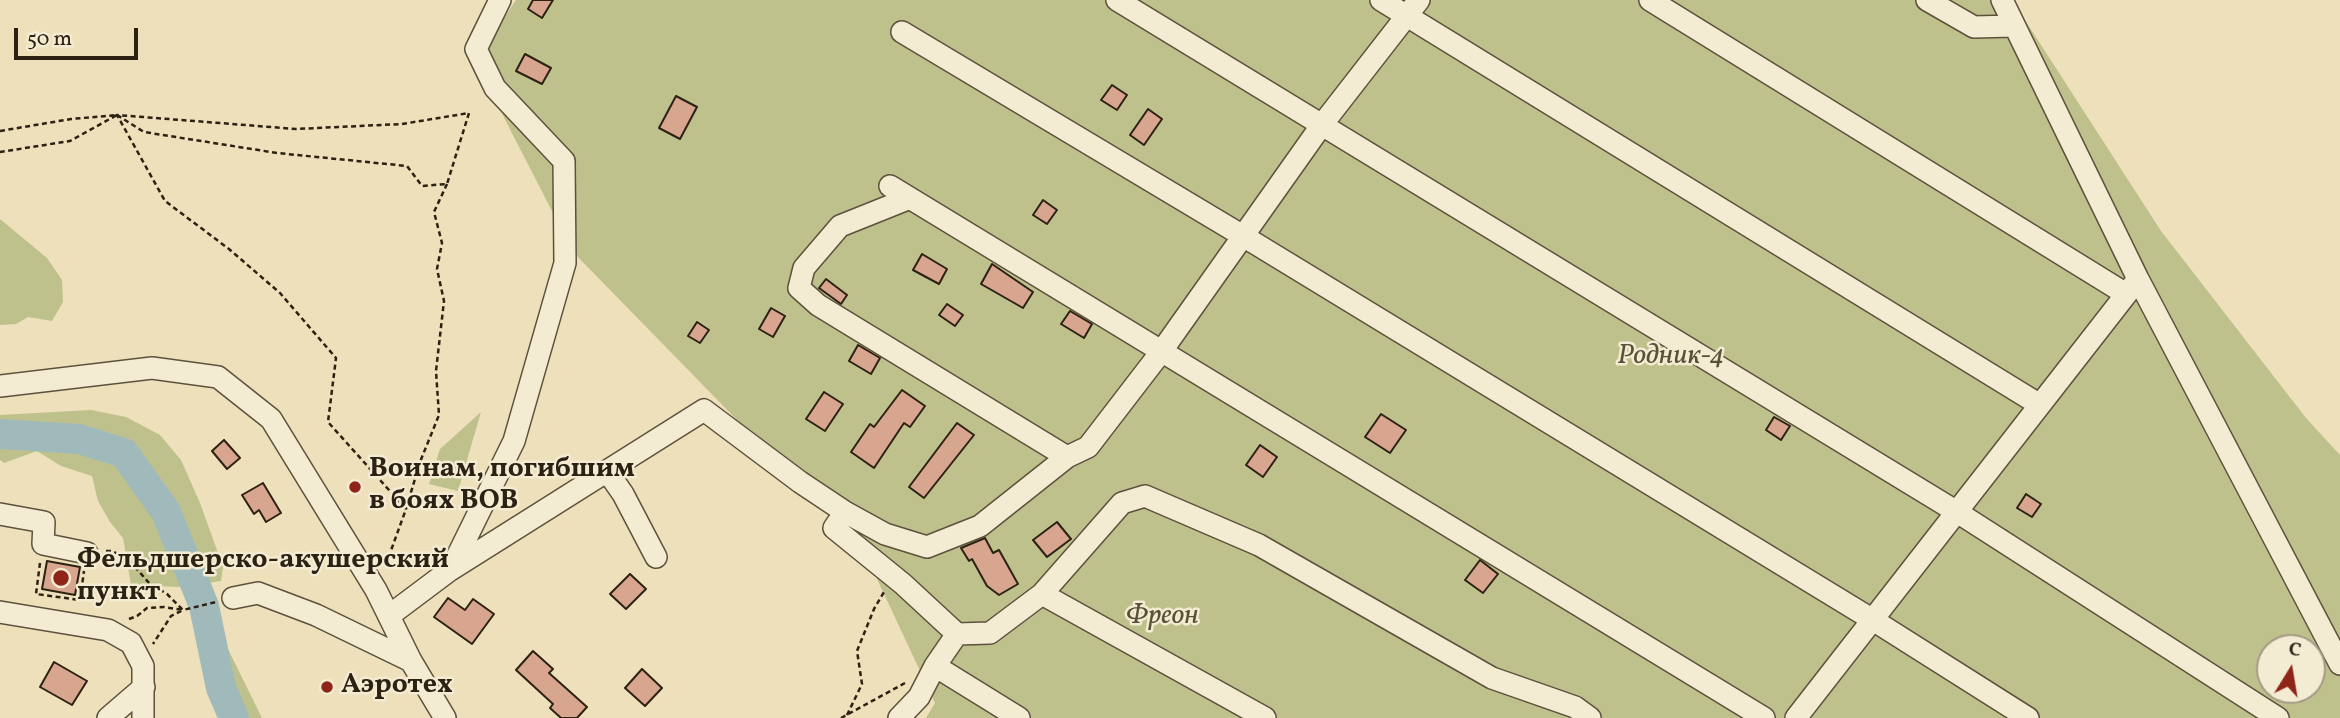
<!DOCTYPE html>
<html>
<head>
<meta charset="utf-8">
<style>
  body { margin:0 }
  #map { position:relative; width:2340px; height:718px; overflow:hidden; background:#ede0ba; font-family:Vollkorn,serif }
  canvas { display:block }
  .north { position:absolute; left:2256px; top:634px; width:70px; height:70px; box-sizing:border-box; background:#f3ebd2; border:2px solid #a49a86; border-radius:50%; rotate:11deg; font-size:19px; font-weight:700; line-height:28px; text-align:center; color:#2d2113 }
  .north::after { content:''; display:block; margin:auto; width:24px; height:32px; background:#8f2418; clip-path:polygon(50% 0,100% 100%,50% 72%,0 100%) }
  .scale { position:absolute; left:14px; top:28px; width:124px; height:32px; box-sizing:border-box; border:4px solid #2d2113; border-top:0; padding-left:9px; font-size:21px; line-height:24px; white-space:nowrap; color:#2d2113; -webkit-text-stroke:5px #f3ebd2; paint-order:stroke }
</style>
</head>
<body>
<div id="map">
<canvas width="2340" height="718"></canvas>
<div class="north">С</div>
<div class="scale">50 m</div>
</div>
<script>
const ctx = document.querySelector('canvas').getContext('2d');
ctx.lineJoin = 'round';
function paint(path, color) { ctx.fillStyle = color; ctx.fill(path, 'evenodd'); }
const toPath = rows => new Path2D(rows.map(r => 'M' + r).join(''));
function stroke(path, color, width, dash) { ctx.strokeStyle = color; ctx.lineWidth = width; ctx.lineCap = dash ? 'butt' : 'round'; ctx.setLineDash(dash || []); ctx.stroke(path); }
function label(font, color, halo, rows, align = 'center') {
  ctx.font = font + ' Vollkorn,serif'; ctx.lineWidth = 5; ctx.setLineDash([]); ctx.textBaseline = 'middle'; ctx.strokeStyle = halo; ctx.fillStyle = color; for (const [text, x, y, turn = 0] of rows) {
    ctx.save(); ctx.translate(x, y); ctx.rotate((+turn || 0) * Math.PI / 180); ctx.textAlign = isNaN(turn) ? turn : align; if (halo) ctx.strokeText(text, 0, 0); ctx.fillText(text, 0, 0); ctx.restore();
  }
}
const green = toPath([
  [516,0,2012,0,2161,231,2306,418,2340,455,2340,718,926,718,935,703,863,549,573,252,475,61],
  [2270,648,2312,648,2312,690,2270,690],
  [0,219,47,258,62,280,63,302,52,321,28,317,16,324,0,325],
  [91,410,126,417,160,435,181,460,200,503,223,567,221,581,179,587,131,585,123,538,110,522,98,501,92,476,61,466,37,451,4,463,0,460,0,415],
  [481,412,458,491,429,484,440,449],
  [211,643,227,647,262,718,221,718,203,670]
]);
const river = toPath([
  [0,434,79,439,124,453,166,512,204,606,221,688,234,718]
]);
const building = toPath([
  [533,0,553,0,542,18,528,9,533,0],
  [525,54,551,68,542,84,516,71,525,54],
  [1112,85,1127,95,1117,110,1101,100,1112,85],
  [676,96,697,107,680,139,659,128,676,96],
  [1148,109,1162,119,1144,145,1130,135,1148,109],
  [1043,200,1057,210,1047,224,1033,215,1043,200],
  [922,254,947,269,939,284,913,270,922,254],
  [992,264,1033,292,1023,308,981,284,992,264],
  [826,279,847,295,841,304,819,288,826,279],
  [947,304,963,315,955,326,939,315,947,304],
  [771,308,785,316,773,337,759,329,771,308],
  [1070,311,1092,324,1084,338,1061,324,1070,311],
  [697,322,709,330,700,343,688,336,697,322],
  [858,345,880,358,871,374,849,361,858,345],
  [902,390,925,406,910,427,904,423,874,468,851,452,870,424,874,427,902,390],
  [824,392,843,404,825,431,806,419,824,392],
  [1381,414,1406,430,1390,453,1365,437,1381,414],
  [1774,417,1790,426,1781,440,1766,430,1774,417],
  [957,423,974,435,924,498,909,487,957,423],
  [224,440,240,458,227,469,212,451,224,440],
  [1260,445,1277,457,1263,477,1246,465,1260,445],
  [263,483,281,513,266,522,259,510,254,514,242,495,263,483],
  [2026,494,2041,504,2032,517,2017,508,2026,494],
  [1057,522,1071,539,1047,557,1033,540,1057,522],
  [985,538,993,553,999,550,1018,584,999,595,987,586,972,559,969,561,961,548,985,538],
  [1480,560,1498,574,1483,593,1465,580,1480,560],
  [47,561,80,567,75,595,42,589,47,561],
  [630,574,646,589,626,609,610,594,630,574],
  [448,598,465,610,473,599,494,614,472,644,434,617,448,598],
  [533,651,553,669,549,673,587,707,577,718,561,718,550,708,553,704,516,670,533,651],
  [54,662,87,681,72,705,40,687,54,662],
  [642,669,662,688,645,706,625,688,642,669]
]);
const path = toPath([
  [117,115,144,132,277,153,407,166,422,186,447,184,469,113,402,124,296,129,117,115,165,201,229,249,280,293,336,358,328,422,406,509,385,567],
  [0,131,71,119,117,115,70,141,0,152],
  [406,509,420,462,439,415,436,371,444,301,437,269,442,243,434,212,447,184],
  [106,551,112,551,129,560,149,583,167,594,183,610,216,602],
  [40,563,36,594,80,600,84,571],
  [129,619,137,616,147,608,164,607,183,610,171,616,153,644],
  [847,715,862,684,857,651,874,609,884,592],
  [841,718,905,683]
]);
const minor = toPath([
  [1117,0,1957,512,2278,718],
  [1381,0,2040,405],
  [1650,0,2126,294],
  [1927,0,1974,27,2013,26],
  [2002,0,2138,279,2340,664],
  [902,32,1243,236,1873,620,2028,718],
  [890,186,1764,718],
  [910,198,840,226,804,268,799,288,818,305,1067,457],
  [0,386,152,368,218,377,271,419,376,590,411,661,445,718],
  [607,471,623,494,656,557],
  [845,512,834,528,903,584,957,634,990,633,1042,594,1122,503,1145,496,1259,545,1492,678,1575,707,1590,718],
  [0,514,44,522,43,544,87,553],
  [451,569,514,441,565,263,564,161,495,88,476,49,500,0],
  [1042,594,1265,718],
  [233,598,258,593,316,615,411,661],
  [0,612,108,630,131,643,143,666,143,718],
  [390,615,450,570,704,410,800,482,845,512,885,534,927,547,980,526,1067,457,1088,447,1161,352,1321,126,1419,0],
  [935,666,1019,718],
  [108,718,144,687],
  [899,718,919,697,935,666,957,634],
  [1796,718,2135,283]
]);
const markers = [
  [355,487,7,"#8f2418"],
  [61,578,9,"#8f2418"],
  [327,687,7,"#8f2418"]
];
const parkNames = [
  ["Родник-4",1671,358],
  ["Фреон",1162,618]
];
const poiNames = [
  ["Воинам, погибшим",369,471],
  ["в боях ВОВ",369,503],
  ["Фельдшерско-акушерский",77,562],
  ["пункт",77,594],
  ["Аэротех",341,687]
];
paint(green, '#bec18c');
stroke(river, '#a0babc', 30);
paint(building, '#d8a58f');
stroke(building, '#2d2113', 2);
stroke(minor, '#5d513d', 24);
stroke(path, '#2d2113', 2.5, [5, 3.5]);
stroke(minor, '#f3ebd2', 21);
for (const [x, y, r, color] of markers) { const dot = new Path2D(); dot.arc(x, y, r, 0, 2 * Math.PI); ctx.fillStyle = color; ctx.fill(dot); stroke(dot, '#f3ebd2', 2.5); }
label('italic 28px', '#585137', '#f3ebd2', parkNames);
label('bold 28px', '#2d2113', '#f3ebd2', poiNames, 'left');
</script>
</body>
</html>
